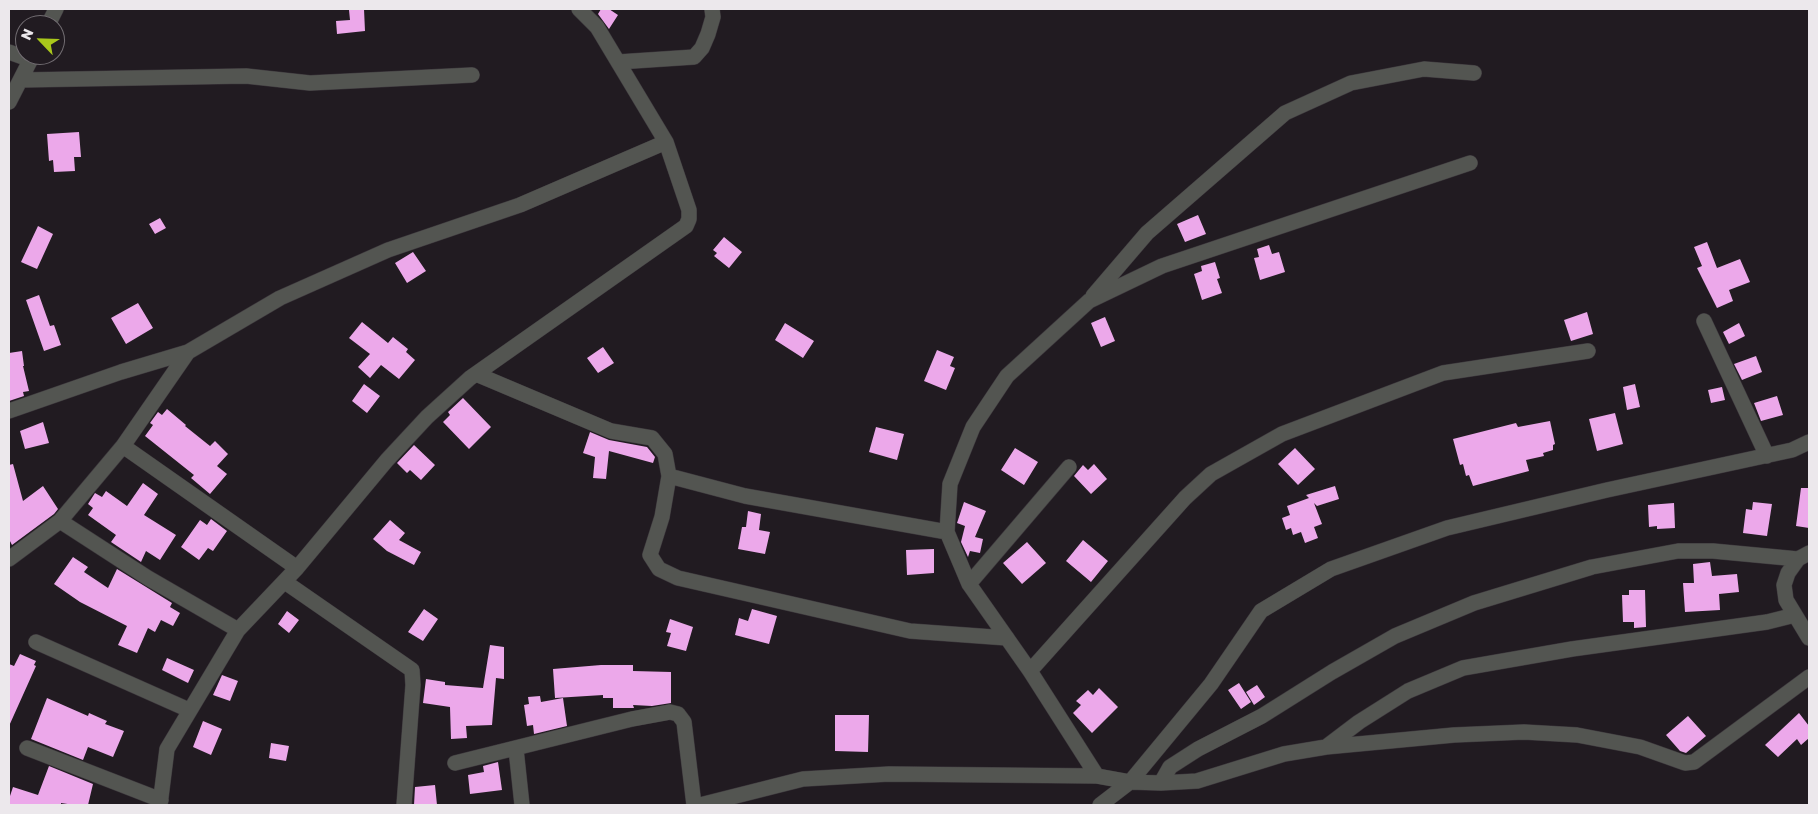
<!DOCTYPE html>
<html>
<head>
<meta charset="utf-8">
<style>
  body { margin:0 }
  #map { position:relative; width:1818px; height:814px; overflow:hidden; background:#211b21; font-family:"Golos Text",sans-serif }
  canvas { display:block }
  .frame { position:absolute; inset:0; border:10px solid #ece8ec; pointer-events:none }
  .north { position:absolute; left:15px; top:15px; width:50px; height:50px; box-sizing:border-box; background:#211b21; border:1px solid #726d72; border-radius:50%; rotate:294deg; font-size:14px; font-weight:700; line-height:20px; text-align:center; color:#ece8ec }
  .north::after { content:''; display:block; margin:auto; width:18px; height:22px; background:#a9c71b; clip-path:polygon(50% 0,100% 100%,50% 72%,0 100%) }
</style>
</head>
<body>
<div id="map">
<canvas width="1818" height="814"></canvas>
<div class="frame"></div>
<div class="north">N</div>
</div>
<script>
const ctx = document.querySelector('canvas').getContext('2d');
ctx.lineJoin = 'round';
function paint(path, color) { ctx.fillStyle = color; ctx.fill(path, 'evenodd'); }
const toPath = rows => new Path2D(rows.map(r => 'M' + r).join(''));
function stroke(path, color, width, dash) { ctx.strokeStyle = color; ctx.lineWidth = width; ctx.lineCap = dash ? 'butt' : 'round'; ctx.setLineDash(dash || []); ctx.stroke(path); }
const building = toPath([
  [364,9,365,31,337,34,336,21,350,20,349,10],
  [601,9,609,9,618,15,609,29,598,14],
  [79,132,81,157,74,157,75,171,54,172,53,160,49,161,47,134],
  [1198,215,1206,234,1185,242,1177,224],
  [160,218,166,228,155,234,149,224],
  [38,226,53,234,37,269,21,262],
  [724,237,742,252,729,268,714,256,717,253,713,250],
  [1707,242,1717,268,1740,259,1750,282,1729,290,1733,301,1717,308,1697,268,1702,266,1694,247],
  [1269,245,1272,254,1279,252,1285,272,1260,280,1254,258,1259,257,1257,249],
  [413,252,426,271,407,283,395,263],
  [1215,262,1220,278,1217,279,1222,293,1202,300,1194,274,1202,271,1201,266],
  [39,295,50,326,54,325,61,345,44,351,26,300],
  [138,303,153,328,126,344,111,318],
  [1587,312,1593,334,1571,341,1564,320],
  [1105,317,1115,341,1101,347,1091,323],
  [362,322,388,343,393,337,408,349,406,352,415,360,399,379,381,365,370,378,358,367,370,354,349,338],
  [785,323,814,341,803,358,775,340],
  [1739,323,1745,336,1729,344,1723,332],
  [603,347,614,363,598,373,587,358],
  [937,350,954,357,950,366,955,368,946,390,924,381],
  [22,351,24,366,23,366,29,391,23,392,24,396,9,401,9,353],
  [1756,356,1762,372,1742,380,1734,364],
  [364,384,380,396,367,413,352,401],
  [1635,384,1640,407,1627,410,1623,387],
  [1722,387,1725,400,1711,403,1708,390],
  [1777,396,1783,415,1761,421,1754,403],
  [463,398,491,427,469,449,443,422,450,415,448,412],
  [167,409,186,425,185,426,210,446,215,441,228,454,217,466,227,474,210,494,191,478,194,475,145,436,153,425,150,423,158,412,162,415],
  [1615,413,1623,444,1597,451,1589,419],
  [1550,421,1555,444,1553,445,1553,450,1543,453,1544,456,1526,460,1529,471,1473,486,1469,475,1466,476,1463,464,1460,465,1453,439,1516,423,1518,427],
  [43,422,49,443,25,449,20,431],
  [876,427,904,434,897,460,869,452],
  [590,432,609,440,647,447,655,457,653,463,609,451,606,479,593,478,595,457,583,453],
  [414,445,435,465,421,480,410,470,407,473,397,463],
  [1015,448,1038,462,1024,485,1001,470],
  [1295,448,1315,469,1298,485,1278,464],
  [13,464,23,501,43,486,58,509,54,514,12,545,9,539,9,465],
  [1094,464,1107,479,1091,494,1074,476,1083,465,1088,470],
  [143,483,158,494,144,515,176,535,160,560,146,551,141,562,111,542,116,535,88,515,93,508,88,504,95,493,102,497,106,491,127,506],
  [1335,486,1339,499,1317,506,1314,503,1322,524,1314,527,1318,538,1305,543,1301,532,1293,535,1291,528,1286,530,1282,518,1290,515,1287,506,1309,498,1306,495],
  [1801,488,1809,488,1809,528,1796,526],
  [964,502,986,511,975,537,983,539,980,553,970,551,968,557,961,542,965,526,957,523],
  [1753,502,1772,504,1767,536,1743,533,1746,509,1752,510],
  [1674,503,1675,528,1657,529,1657,526,1649,527,1648,505],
  [748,511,761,514,759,530,770,532,765,554,738,549,742,527,746,527],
  [211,519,227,531,213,551,208,548,199,560,181,547,200,520,207,525],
  [390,520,405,533,399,540,421,552,414,565,387,551,373,539],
  [1083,540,1108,561,1091,582,1066,561],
  [1027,542,1046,563,1022,584,1003,563],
  [934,549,934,573,907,575,906,550],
  [73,557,88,567,84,572,108,588,117,569,172,603,170,607,180,613,173,626,161,620,155,632,148,628,137,653,118,645,127,626,80,602,54,584],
  [1710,562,1712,576,1737,574,1739,592,1719,594,1720,610,1685,612,1683,583,1694,583,1693,564],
  [1629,590,1645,590,1646,627,1634,628,1634,622,1623,622,1622,595,1629,595],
  [424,609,438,619,423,641,408,632],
  [752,609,777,616,769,644,735,635,739,618,748,621],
  [287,611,299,620,289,633,278,624],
  [670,619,693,627,686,651,667,646,671,633,666,632],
  [490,645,504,647,504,679,496,678,492,725,466,726,467,738,451,739,450,707,423,703,426,679,445,682,445,685,483,688],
  [20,654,36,661,34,665,36,666,9,726,9,664,14,666],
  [167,658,194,670,188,683,162,670],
  [601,665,633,665,633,671,671,672,671,703,652,706,633,705,634,708,613,708,613,698,603,698,603,695,555,698,553,669],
  [222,675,238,681,230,701,213,695],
  [1239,683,1251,702,1241,709,1228,690],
  [1257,685,1265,697,1254,705,1246,692],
  [1099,688,1118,707,1092,733,1073,713,1081,705,1076,701,1088,690,1093,695],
  [540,696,541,702,563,698,567,726,534,734,533,725,527,726,524,705,529,704,528,697],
  [47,698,88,716,89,713,107,721,105,724,124,731,113,757,88,747,83,760,31,739],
  [1799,713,1809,726,1809,738,1801,745,1797,739,1778,757,1765,745],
  [835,715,869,715,868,752,835,751],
  [1688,716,1706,736,1686,753,1680,751,1666,735],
  [203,721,222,729,211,755,193,747],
  [271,743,289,746,286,761,269,758],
  [498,762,502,790,470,794,468,775,484,772,483,766],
  [49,766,93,784,88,805,74,805,61,803,61,805,9,805,9,799,13,787,38,795],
  [435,785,437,805,414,805,415,787]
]);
const minor = toPath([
  [48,25,56,9],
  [9,52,31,60],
  [618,62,694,57,702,48,708,34,713,17,712,9],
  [21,80,246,76,310,83,472,75],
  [9,102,33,55],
  [1093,296,1147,233,1285,113,1351,83,1424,69,1474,73],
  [1704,321,1767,456],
  [476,374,611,431,652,438,665,454,669,476,662,517,650,555,659,569,678,578,910,631,1007,638],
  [9,411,121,372,188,352],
  [123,446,297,568],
  [669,476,745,496,947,532],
  [60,521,148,578,238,630],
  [1809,553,1798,559,1788,573,1784,585,1786,600,1809,638],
  [9,559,60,521,123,446,188,352,280,298,388,250,520,205,666,142],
  [285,582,412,670,413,685,404,805],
  [969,584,1069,467],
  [36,642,189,710],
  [1030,671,1185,498,1211,474,1282,434,1443,373,1588,351],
  [1326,747,1359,722,1408,691,1463,668,1572,649,1767,622,1795,615],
  [27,748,161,800],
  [516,749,522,805],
  [455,763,632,719,670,712,678,714,684,722,694,805],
  [1097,776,1030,671,969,584,947,532,950,484,973,427,1007,376,1089,301,1162,266,1470,163],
  [1161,783,1170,767,1198,749,1262,716,1332,672,1395,636,1474,603,1592,567,1678,551,1713,551,1798,559],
  [160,805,167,749,238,630,297,568,387,460,427,417,470,378,686,226,689,219,689,210,666,142,597,27,579,9],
  [700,805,803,779,889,774,1097,776,1130,782,1161,783,1197,781,1284,754,1326,747,1454,735,1524,732,1577,735,1640,747,1685,763,1694,762,1809,677],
  [1100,805,1130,782,1211,684,1261,611,1331,569,1447,528,1607,490,1792,450,1809,442]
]);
paint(building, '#eca8ea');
stroke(minor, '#3d383d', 16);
stroke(minor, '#535551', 15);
</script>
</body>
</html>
